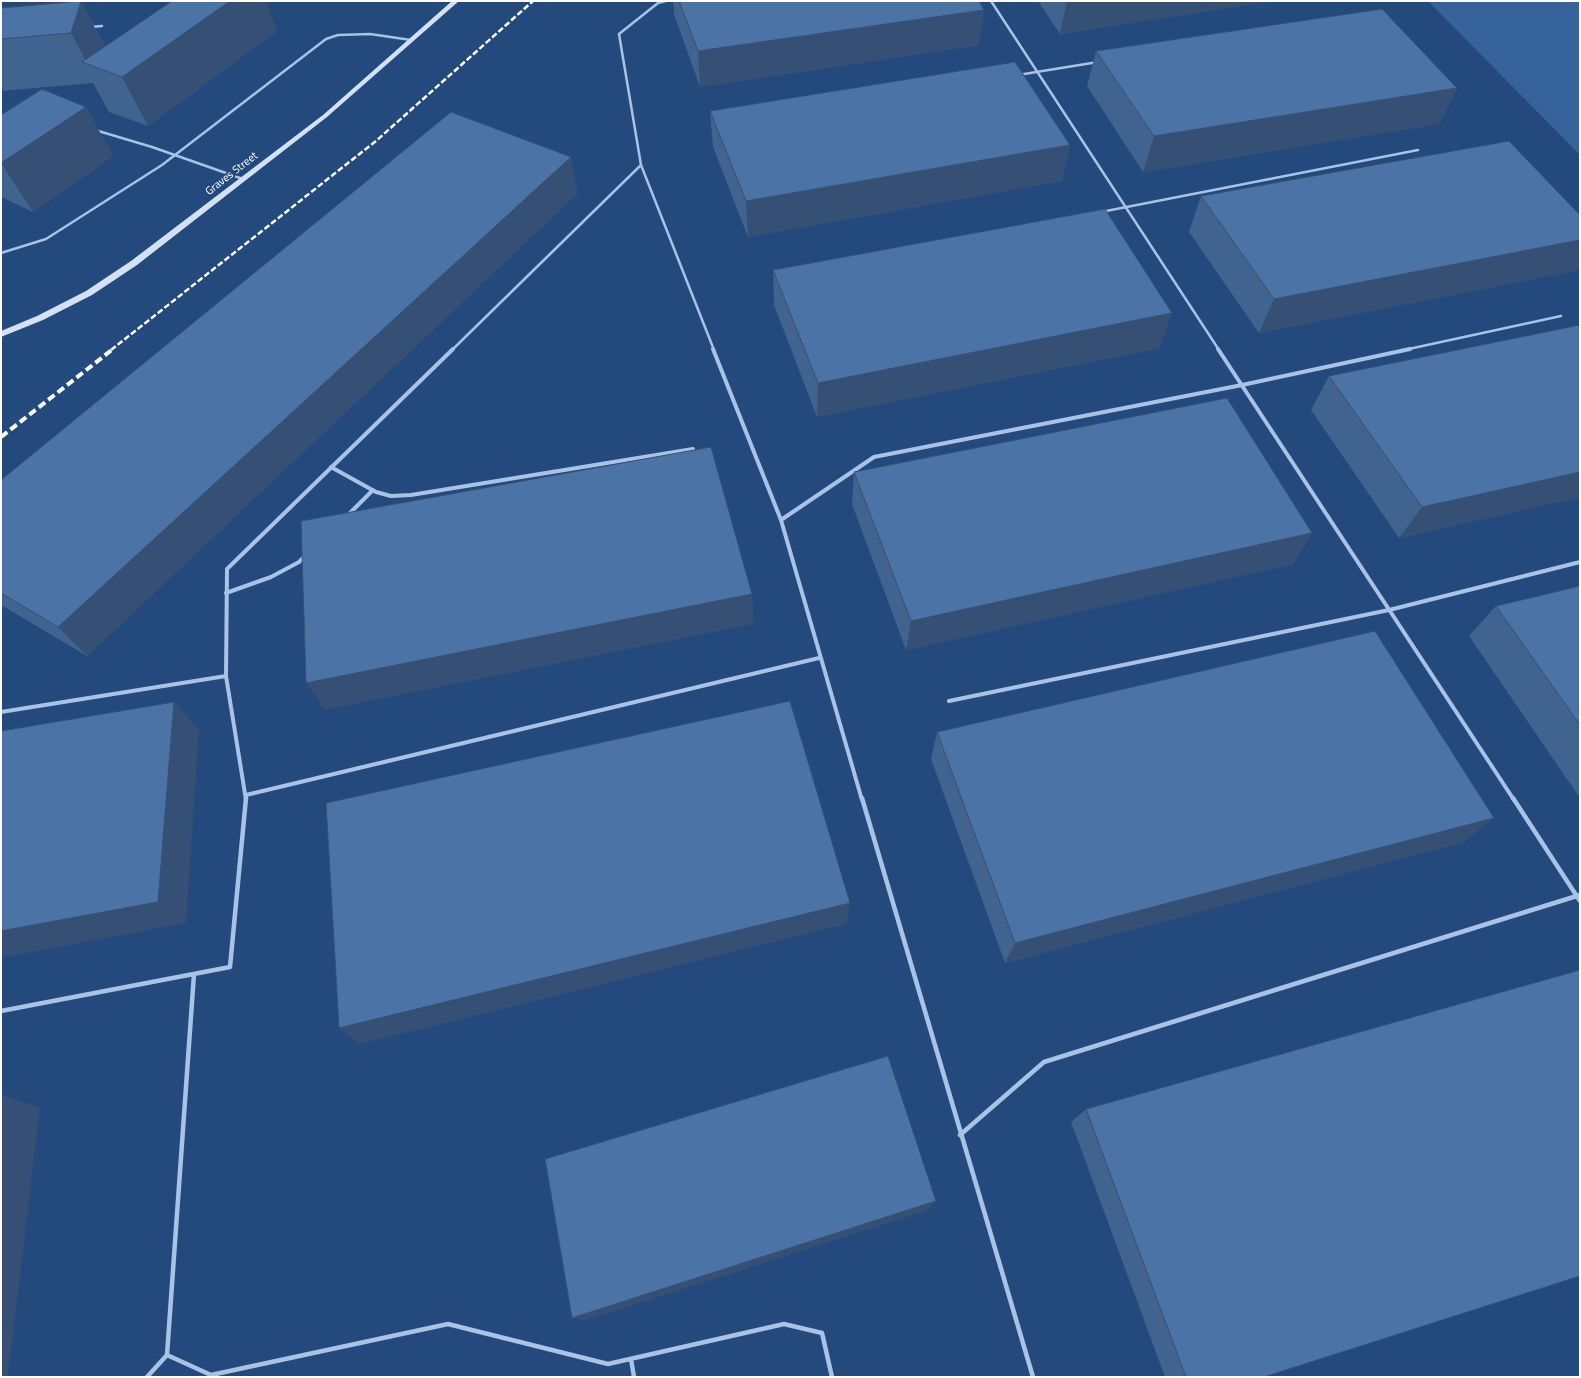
<!DOCTYPE html>
<html>
<head>
<meta charset="utf-8">
<style>
  body { margin:0 }
  #map { position:relative; width:1581px; height:1378px; overflow:hidden; background:#23497d; font-family:"Titillium Web",sans-serif }
  canvas { display:block }
  .frame { position:absolute; inset:0; border:2px solid #fff; pointer-events:none }
</style>
</head>
<body>
<div id="map">
<canvas width="1581" height="1378"></canvas>
<div class="frame"></div>
</div>
<script>
const ctx = document.querySelector('canvas').getContext('2d');
ctx.lineJoin = 'round';
function paint(path, color) { ctx.fillStyle = color; ctx.fill(path, 'evenodd'); }
const toPath = rows => new Path2D(rows.map(r => 'M' + r).join(''));
function stroke(path, color, width, dash) { ctx.strokeStyle = color; ctx.lineWidth = width; ctx.lineCap = dash ? 'butt' : 'round'; ctx.setLineDash(dash || []); ctx.stroke(path); }
function label(font, color, halo, rows, align = 'center') {
  ctx.font = font + ' "Titillium Web",sans-serif'; ctx.lineWidth = 4; ctx.setLineDash([]); ctx.textBaseline = 'middle'; ctx.strokeStyle = halo; ctx.fillStyle = color; for (const [text, x, y, turn = 0] of rows) {
    ctx.save(); ctx.translate(x, y); ctx.rotate((+turn || 0) * Math.PI / 180); ctx.textAlign = isNaN(turn) ? turn : align; if (halo) ctx.strokeText(text, 0, 0); ctx.fillText(text, 0, 0); ctx.restore();
  }
}
const green = toPath([
  [1428,1,1580,1,1580,155]
]);
const laneFar2 = toPath([
  [666,1,658,3,619,34,641,165,714,350],
  [991,1,1219,350],
  [90,27,102,26],
  [1018,75,1098,62],
  [95,130,152,147,243,179],
  [1101,212,1418,150],
  [1,253,46,239,162,165,326,39,338,35,370,34,411,40],
  [452,350,641,165],
  [1404,350,1561,316]
]);
const laneFar1 = toPath([
  [713,349,781,520,862,800],
  [1218,349,1514,800],
  [331,467,376,492,391,496,411,495,693,449],
  [348,515,373,490],
  [781,520,874,457,1242,385,1410,349],
  [226,593,271,577,299,562,305,556],
  [949,701,1389,610,1580,562],
  [1,712,226,676],
  [246,795,819,658],
  [246,800,226,676,227,569,453,349]
]);
const lane = toPath([
  [862,798,1033,1377],
  [1513,798,1580,901],
  [194,974,167,1355,211,1375,448,1324,608,1364,784,1324,822,1333,832,1377],
  [1,1011,230,967,246,798],
  [960,1135,1044,1062,1580,895],
  [631,1359,634,1377],
  [147,1377,167,1355]
]);
const secondary = toPath([
  [452,1,459,1,327,117,137,265,92,295,43,320,1,337,1,331,37,316,86,291,131,261,323,115,452,1]
]);
const railFar1 = toPath([
  [111,350,376,141,533,1]
]);
const rail = toPath([
  [1,437,113,349]
]);
const wall = toPath([
  [81,1,105,47,277,31,148,126,109,112,93,83,1,91,1,8],
  [673,1,979,1,979,45,700,87,674,14],
  [1038,1,1273,1,1060,34],
  [1096,51,1457,88,1439,124,1143,172,1087,86],
  [86,107,113,156,33,212,1,197,1,115],
  [710,111,1070,145,1062,181,748,237,713,147],
  [578,193,87,656,1,605,1,480],
  [1201,196,1580,215,1580,265,1575,271,1259,333,1189,232],
  [773,270,1172,313,1159,348,817,417,774,305],
  [1580,325,1580,497,1399,538,1311,410,1329,376],
  [854,472,1312,533,1293,564,906,650,852,504],
  [1580,586,1580,798,1469,636,1496,606],
  [937,732,1464,842,1005,963,931,759],
  [1086,1109,1264,1377,1165,1377,1071,1122]
]);
const shadedWall = toPath([
  [81,1,106,50,88,65,71,33],
  [230,1,266,1,277,31,148,126,122,77],
  [1067,1,1273,1,1060,34],
  [984,10,979,45,700,87,698,51],
  [1457,88,1439,124,1143,172,1154,136],
  [86,107,113,156,33,212,1,163],
  [1070,145,1062,181,748,237,746,201],
  [571,157,578,193,87,656,58,627],
  [1580,240,1580,265,1575,271,1259,333,1274,299],
  [1172,313,1159,348,817,417,818,383],
  [1580,472,1580,497,1399,538,1422,507],
  [1312,533,1293,564,906,650,911,621],
  [752,594,754,624,325,710,306,683],
  [174,702,199,729,186,923,1,958,1,931],
  [1494,818,1464,842,1005,963,1015,943],
  [850,903,847,924,360,1044,339,1028],
  [2,1095,40,1108,8,1377,1,1377,1,1101],
  [936,1201,929,1210,584,1321,572,1318]
]);
const building = toPath([
  [81,1,71,33,1,39,1,8,81,1],
  [172,1,230,1,122,77,82,62,172,1],
  [679,1,979,1,984,10,698,51,679,1],
  [1382,9,1457,88,1154,136,1096,51,1382,9],
  [1015,62,1070,145,746,201,710,111,1015,62],
  [42,89,86,107,1,163,1,115,42,89],
  [451,112,571,157,58,627,1,593,1,480,451,112],
  [1509,141,1580,215,1580,240,1274,299,1201,196,1509,141],
  [1105,209,1172,313,818,383,773,270,1105,209],
  [1580,325,1580,472,1422,507,1329,376,1580,325],
  [1227,398,1312,533,911,621,854,472,1227,398],
  [711,447,752,594,306,683,301,521,711,447],
  [1580,586,1580,725,1496,606,1580,586],
  [1375,631,1494,818,1015,943,937,732,1375,631],
  [790,701,850,903,339,1028,326,803,790,701],
  [174,702,158,902,1,931,1,731,174,702],
  [1580,970,1580,1276,1264,1377,1186,1377,1086,1109,1580,970],
  [888,1056,936,1201,572,1318,545,1159,888,1056]
]);
const farStreetnames = [
  ["Graves Street",232,174,-38]
];
paint(green, '#37639b');
stroke(laneFar2, '#a8c3e6', 2.5);
stroke(laneFar1, '#a8c3e6', 4);
stroke(lane, '#a8c3e6', 4.5);
paint(secondary, '#d2e1f5');
stroke(railFar1, '#fff', 2.5, [6, 2.5]);
stroke(rail, '#fff', 4, [8, 4]);
paint(wall, '#41638f');
paint(shadedWall, '#355074');
paint(building, '#4c73a6');
stroke(building, '#355074', 1);
label('11px', '#fff', '#23497d', farStreetnames);
</script>
</body>
</html>
